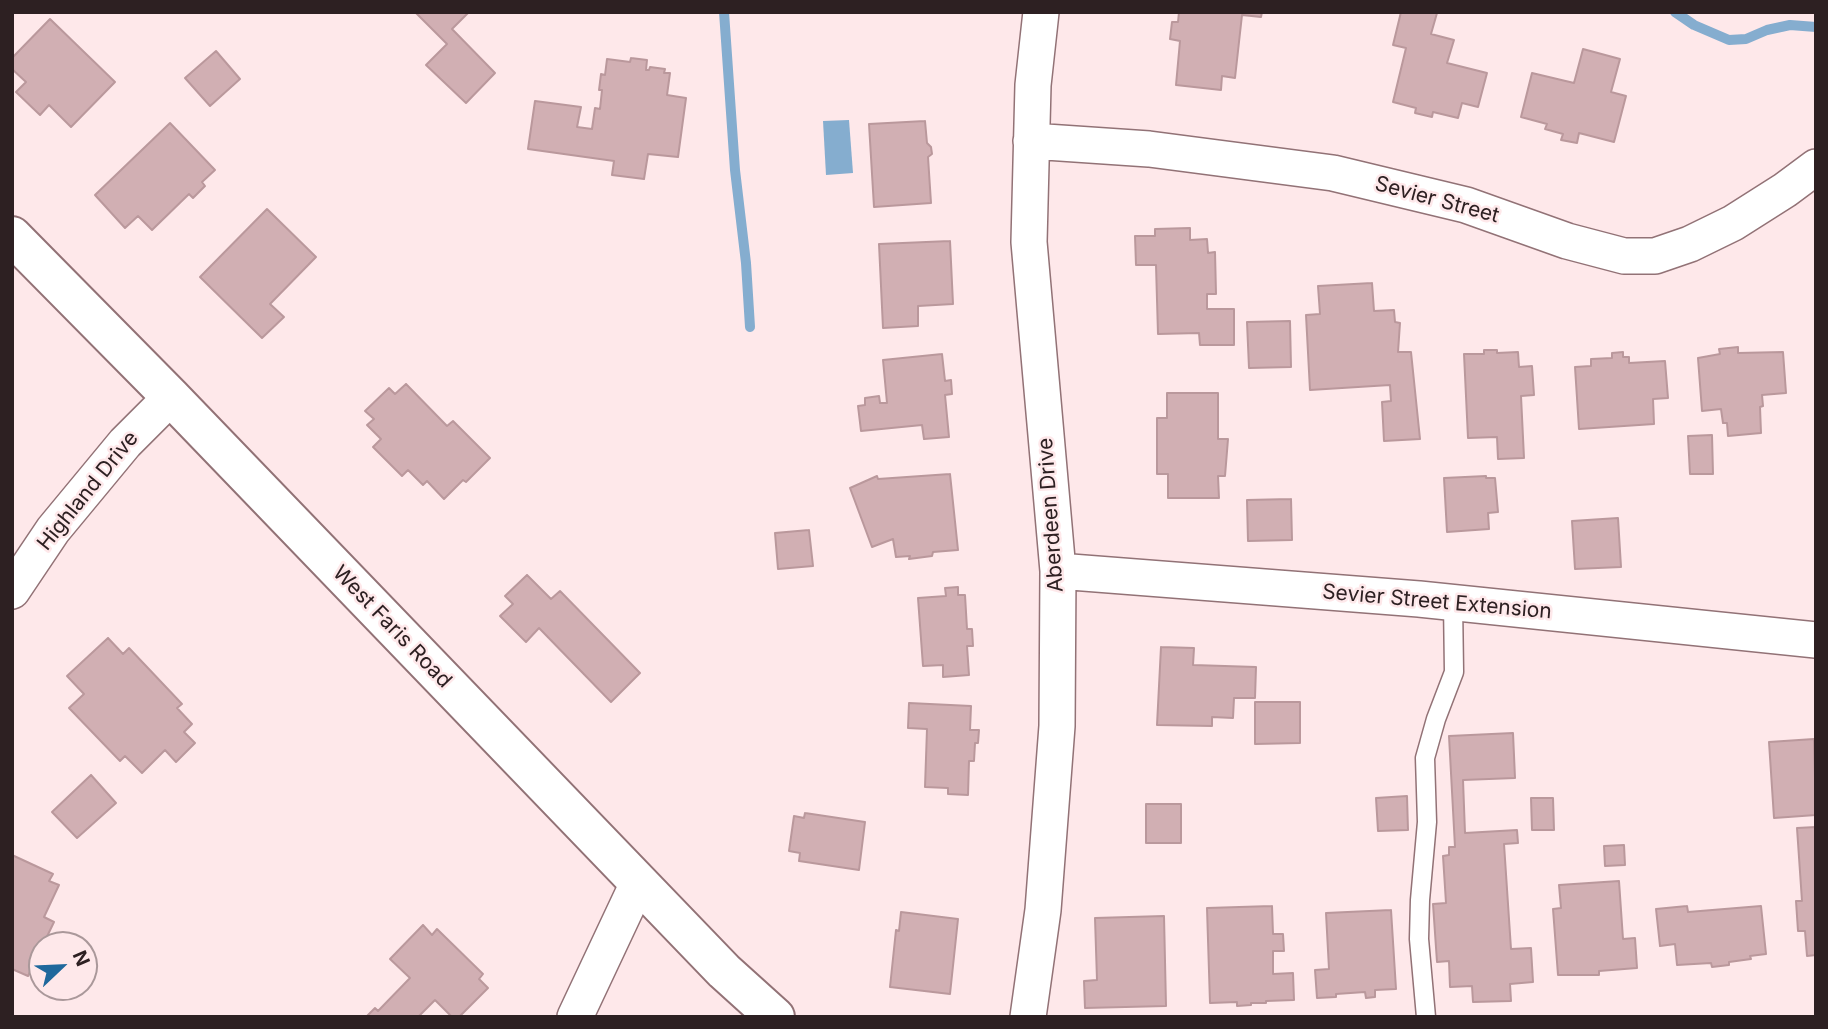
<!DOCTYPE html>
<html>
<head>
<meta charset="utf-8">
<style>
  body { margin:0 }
  #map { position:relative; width:1828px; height:1029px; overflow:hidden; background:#fee8ea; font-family:Inter,sans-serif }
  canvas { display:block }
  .frame { position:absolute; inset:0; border:14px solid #2d2022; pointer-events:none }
  .north { position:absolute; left:28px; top:931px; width:70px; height:70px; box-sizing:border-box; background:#fee8ea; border:2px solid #aa989a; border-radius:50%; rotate:67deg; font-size:19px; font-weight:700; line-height:28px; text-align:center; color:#2d2022 }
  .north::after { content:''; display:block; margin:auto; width:24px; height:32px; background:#1f689c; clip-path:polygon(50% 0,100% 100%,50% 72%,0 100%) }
</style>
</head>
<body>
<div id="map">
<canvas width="1828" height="1029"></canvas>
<div class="frame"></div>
<div class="north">N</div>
</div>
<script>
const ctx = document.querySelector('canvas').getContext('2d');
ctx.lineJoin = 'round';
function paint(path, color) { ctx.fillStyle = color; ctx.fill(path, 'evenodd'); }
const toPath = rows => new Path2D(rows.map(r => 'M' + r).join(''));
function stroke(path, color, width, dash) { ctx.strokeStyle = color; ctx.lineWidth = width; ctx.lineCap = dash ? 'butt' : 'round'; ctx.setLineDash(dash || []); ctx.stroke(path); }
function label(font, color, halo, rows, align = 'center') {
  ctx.font = font + ' Inter,sans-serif'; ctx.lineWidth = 5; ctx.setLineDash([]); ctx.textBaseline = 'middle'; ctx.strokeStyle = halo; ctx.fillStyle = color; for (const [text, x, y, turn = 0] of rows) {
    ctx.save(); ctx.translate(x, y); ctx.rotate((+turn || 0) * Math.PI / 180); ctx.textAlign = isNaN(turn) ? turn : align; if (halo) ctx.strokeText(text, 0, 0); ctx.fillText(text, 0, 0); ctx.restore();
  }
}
const water = toPath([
  [849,120,853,173,826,175,823,121]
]);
const stream = toPath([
  [724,12,735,170,746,263,750,327],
  [1675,12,1694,25,1729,40,1746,39,1767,30,1790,25,1816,27]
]);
const building = toPath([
  [415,12,469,12,452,29,495,73,466,103,426,65,447,44,415,12],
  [1179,12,1262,12,1261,17,1242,15,1235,78,1222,76,1221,90,1176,85,1180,41,1170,39,1172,22,1178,22,1179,12],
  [1401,12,1437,13,1431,34,1454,40,1447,63,1487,73,1478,107,1462,103,1458,118,1433,112,1432,117,1415,113,1416,108,1393,102,1406,48,1393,45,1401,12],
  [50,19,115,82,71,127,49,105,40,115,16,92,26,82,12,69,12,58,50,19],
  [1583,49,1620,59,1611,92,1626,96,1614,142,1579,133,1577,143,1561,140,1563,134,1545,129,1547,124,1521,117,1532,73,1574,83,1583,49],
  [216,51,240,79,210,106,185,78,216,51],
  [631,58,647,60,646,70,649,70,650,67,665,69,664,73,670,73,667,95,686,98,678,157,648,154,644,179,612,175,614,161,528,149,535,101,581,107,577,127,592,129,595,108,600,109,602,90,599,90,601,74,605,75,607,59,630,62,631,58],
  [925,121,927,143,931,147,932,154,928,157,931,203,874,207,869,124,925,121],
  [170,123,215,170,202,182,205,186,193,198,189,194,152,230,138,216,125,228,95,195,170,123],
  [267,209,316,257,270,304,284,317,262,338,200,277,267,209],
  [1190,228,1190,240,1207,239,1208,253,1215,252,1216,294,1207,294,1207,309,1234,309,1234,345,1200,345,1199,333,1158,334,1156,265,1136,265,1135,236,1155,236,1155,229,1190,228],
  [950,241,953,304,918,306,918,326,883,328,879,244,950,241],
  [1372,283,1374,311,1394,310,1395,322,1400,323,1398,352,1411,352,1420,439,1384,441,1382,402,1391,401,1390,385,1310,390,1306,315,1320,314,1318,286,1372,283],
  [1290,321,1291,367,1249,368,1247,322,1290,321],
  [1738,347,1738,353,1783,352,1786,393,1762,395,1763,406,1760,407,1761,433,1728,436,1727,423,1723,423,1721,409,1702,411,1698,358,1720,354,1719,349,1738,347],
  [1484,350,1497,350,1497,353,1518,352,1519,367,1532,366,1534,395,1521,396,1524,458,1498,459,1497,437,1468,438,1464,354,1484,354,1484,350],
  [1623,352,1623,357,1629,357,1629,363,1665,361,1668,398,1653,399,1654,424,1579,429,1575,367,1591,366,1591,359,1612,358,1612,353,1623,352],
  [942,354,945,381,951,380,952,394,945,395,949,437,924,439,922,425,861,431,858,406,865,405,865,398,879,396,880,403,887,403,883,360,942,354],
  [406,384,447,426,453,421,490,458,466,482,463,480,444,499,427,481,423,485,408,470,402,476,373,447,381,439,367,425,374,419,365,411,389,388,395,394,406,384],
  [1167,393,1218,393,1218,439,1228,439,1225,476,1218,476,1219,498,1168,498,1168,474,1157,474,1157,418,1167,418,1167,393],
  [1712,435,1713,474,1690,474,1688,436,1712,435],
  [950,474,958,550,933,552,932,556,909,559,910,556,896,557,893,539,872,547,850,488,877,476,878,479,950,474],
  [1486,476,1486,478,1495,478,1498,512,1488,513,1489,529,1447,532,1444,478,1486,476],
  [1291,499,1292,540,1248,541,1247,500,1291,499],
  [1618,518,1621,567,1575,569,1572,521,1618,518],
  [809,530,813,566,778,569,775,533,809,530],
  [527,575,551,599,560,591,640,673,611,702,539,628,526,642,500,616,513,604,505,596,527,575],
  [958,587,958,595,965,595,967,629,972,629,973,646,967,646,969,675,943,677,943,665,923,666,918,598,946,596,945,588,958,587],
  [108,638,123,654,129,648,182,704,177,708,192,724,184,732,195,743,176,762,165,750,142,773,125,756,120,761,69,708,84,694,67,676,108,638],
  [1161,647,1194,648,1193,665,1256,667,1255,698,1234,698,1233,718,1212,717,1212,726,1157,725,1161,647],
  [1255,702,1300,702,1300,743,1255,744,1255,702],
  [909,703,971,706,970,730,979,730,978,743,975,743,974,761,969,761,968,795,948,794,948,788,925,787,927,729,908,728,909,703],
  [1513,733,1515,778,1463,780,1465,833,1517,830,1518,843,1504,844,1511,949,1531,948,1533,982,1510,984,1511,1001,1473,1002,1472,986,1450,987,1449,961,1437,962,1433,904,1446,903,1443,856,1449,855,1449,847,1455,847,1449,736,1513,733],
  [1814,739,1816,815,1774,818,1769,742,1814,739],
  [91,775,116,803,77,838,52,812,91,775],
  [1407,796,1408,830,1378,831,1376,798,1407,796],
  [1531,798,1553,798,1554,830,1532,830,1531,798],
  [1146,804,1181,804,1181,843,1146,843,1146,804],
  [805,813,865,822,859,870,799,861,800,853,789,851,794,816,804,818,805,813],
  [1816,827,1816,955,1807,956,1805,931,1798,931,1796,901,1802,901,1797,828,1816,827],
  [1624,845,1625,865,1605,866,1604,846,1624,845],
  [12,855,53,874,49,881,59,885,44,917,54,922,28,976,12,969,12,855],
  [1619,881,1623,939,1635,938,1637,968,1599,971,1599,975,1558,975,1553,909,1561,908,1559,885,1619,881],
  [1272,906,1273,934,1283,934,1284,951,1273,951,1273,974,1293,973,1294,1000,1266,1001,1266,1003,1251,1003,1251,1005,1237,1006,1237,1002,1210,1003,1207,908,1272,906],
  [1687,906,1688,912,1761,906,1766,954,1750,956,1751,959,1729,962,1729,965,1712,967,1711,963,1677,965,1675,944,1660,946,1656,909,1687,906],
  [1391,910,1396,989,1375,990,1375,997,1366,998,1365,992,1336,994,1336,997,1317,998,1315,970,1329,969,1326,913,1391,910],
  [901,912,958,919,950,994,890,987,896,930,899,931,901,912],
  [1164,916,1166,1006,1085,1008,1084,981,1097,980,1095,918,1164,916],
  [423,925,432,935,437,929,483,974,479,979,488,988,459,1017,452,1017,435,1000,418,1017,366,1017,375,1008,378,1011,410,978,390,959,423,925]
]);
const service = toPath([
  [1426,1017,1419,939,1420,900,1427,822,1425,758,1436,719,1454,672,1453,602]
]);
const minor = toPath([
  [1031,141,1149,149,1333,173,1466,205,1567,241,1624,256,1655,256,1690,244,1733,223,1785,190,1816,167],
  [1058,571,1419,599,1816,640],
  [12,591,53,530,125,443,171,397],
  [575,1017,638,883],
  [1028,1017,1043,910,1057,726,1058,571,1029,242,1033,85,1041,12]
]);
const secondary = toPath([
  [12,236,171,397,724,971,775,1017]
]);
const streetNames = [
  ["Sevier Street",1437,200,15],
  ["Highland Drive",88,491,-51],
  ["Aberdeen Drive",1051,515,-94],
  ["Sevier Street Extension",1437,602,5],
  ["West Faris Road",392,627,46]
];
paint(water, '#85adcf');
stroke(stream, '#85adcf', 10);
paint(building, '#d1afb3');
stroke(building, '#ba989c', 2);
stroke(service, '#927276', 21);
stroke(minor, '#927276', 38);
stroke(secondary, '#927276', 42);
stroke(service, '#fff', 18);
stroke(minor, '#fff', 35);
stroke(secondary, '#fff', 38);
label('21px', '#2d2022', '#fee8ea', streetNames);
</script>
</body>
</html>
